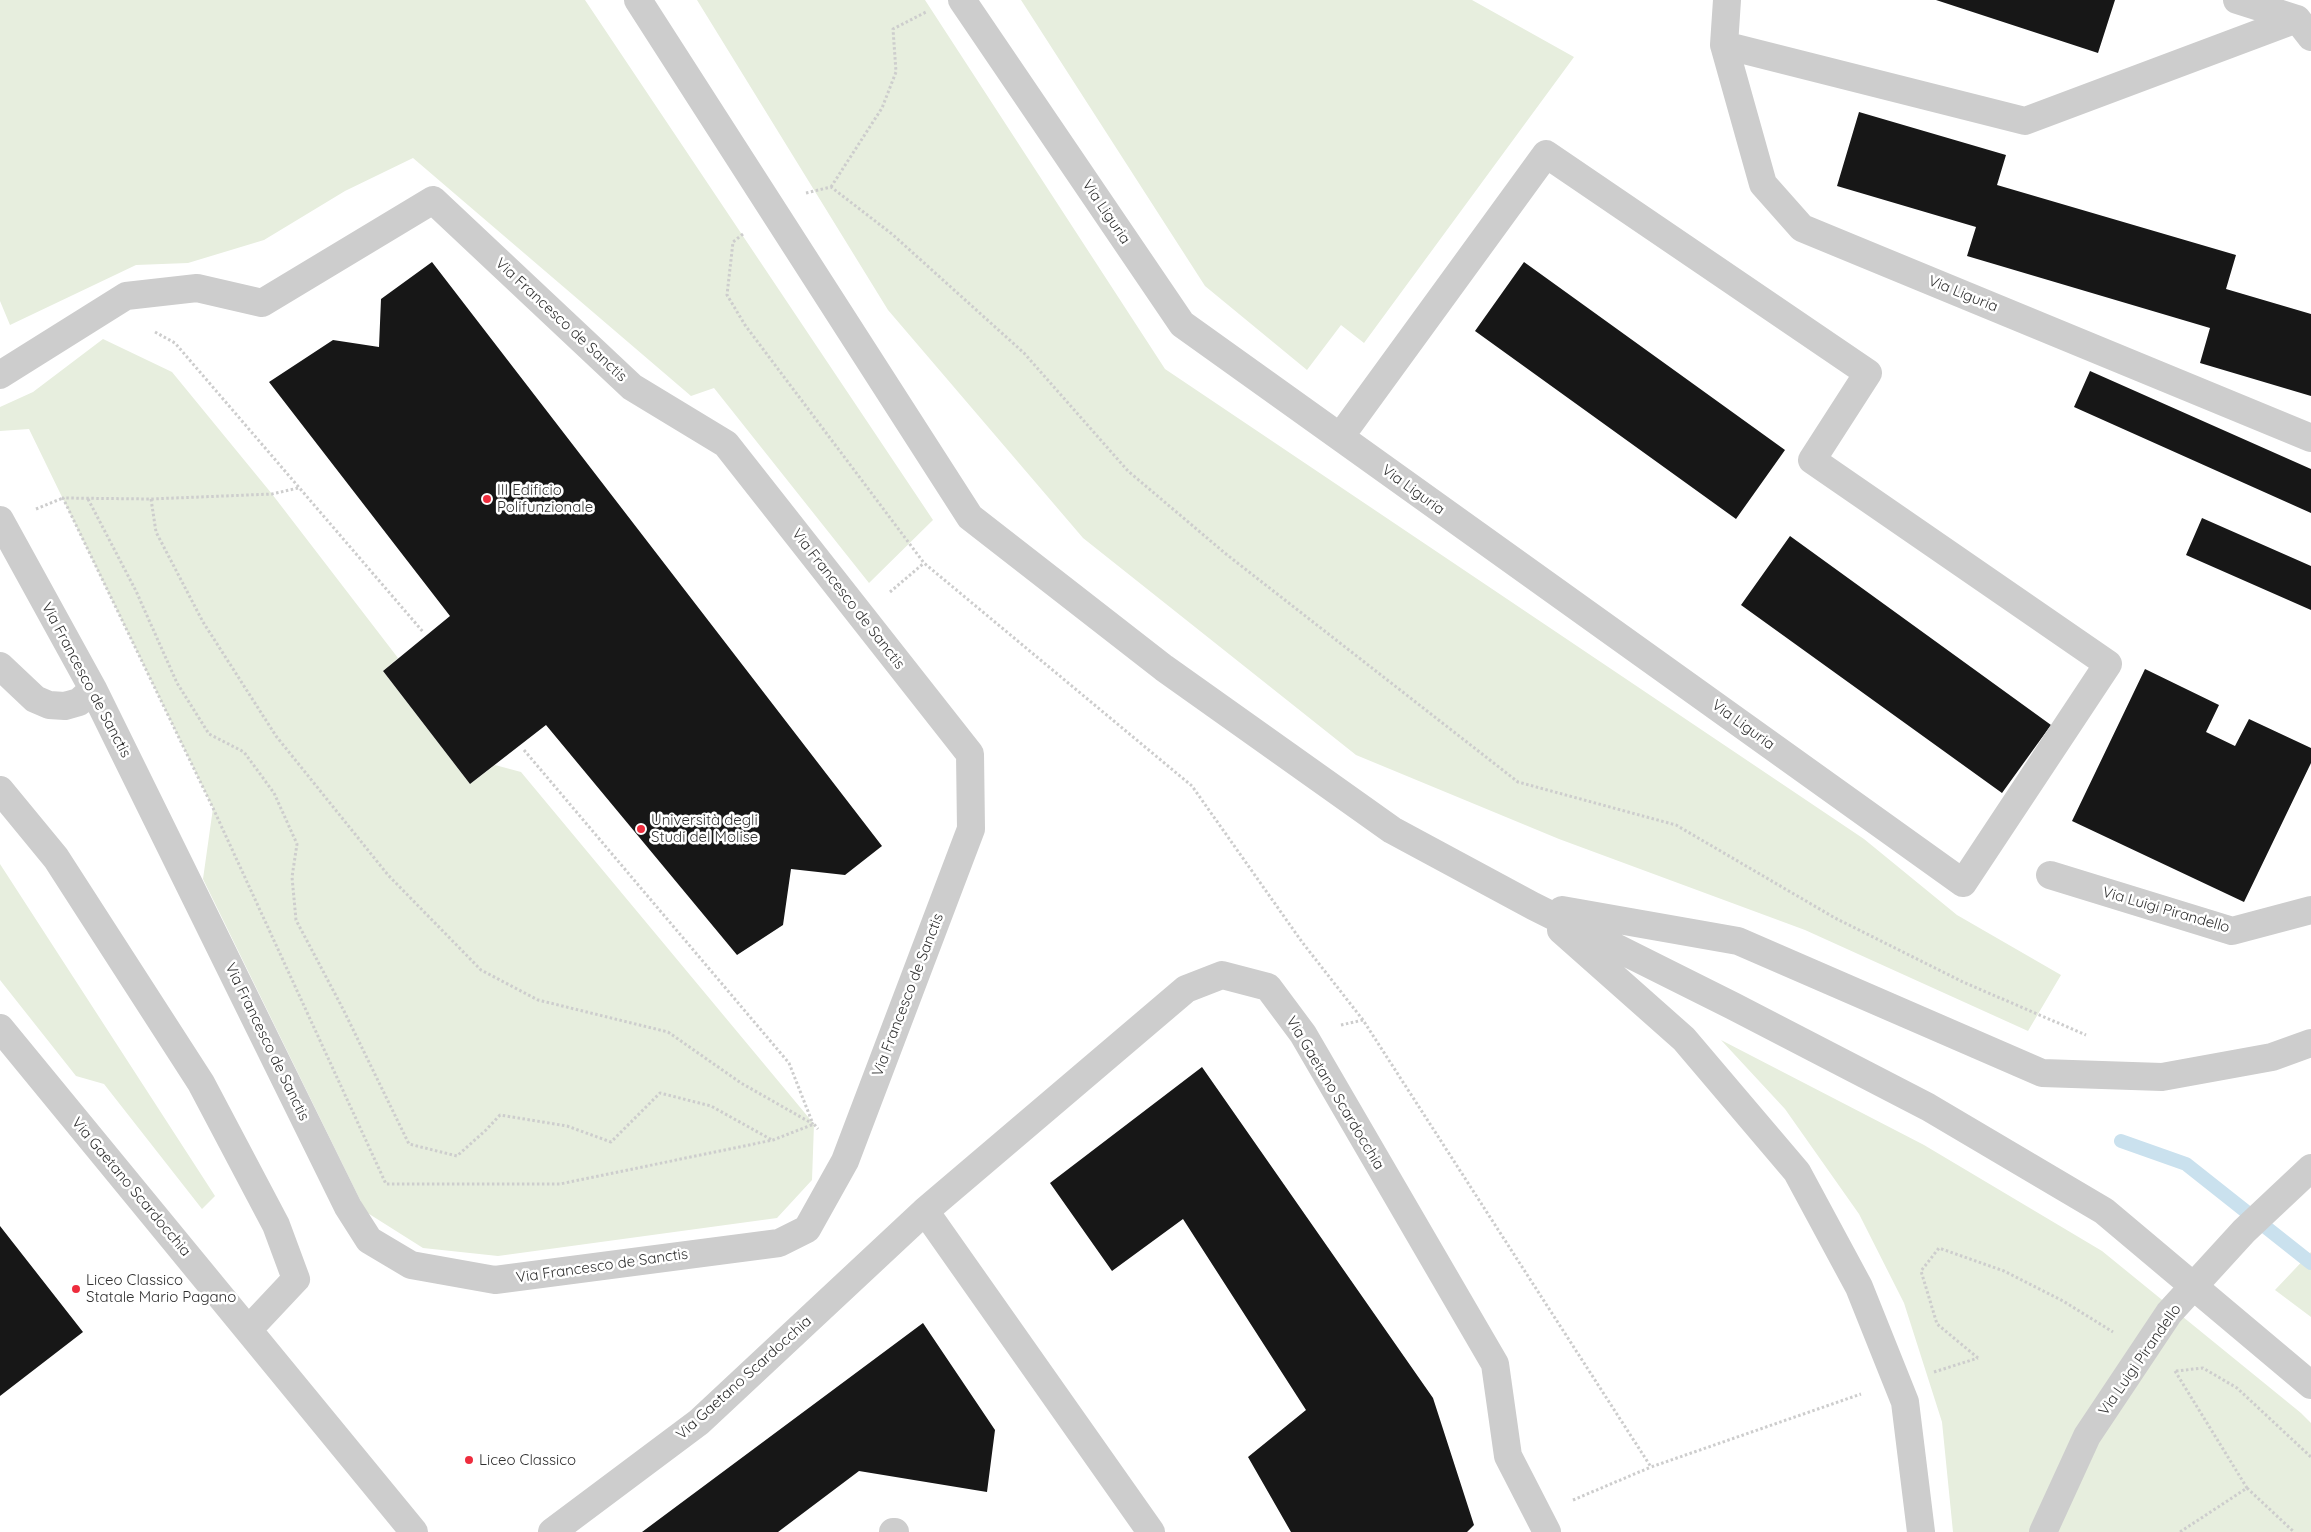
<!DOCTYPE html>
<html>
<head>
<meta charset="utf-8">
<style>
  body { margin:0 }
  canvas { display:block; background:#fff }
</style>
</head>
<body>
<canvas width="2311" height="1532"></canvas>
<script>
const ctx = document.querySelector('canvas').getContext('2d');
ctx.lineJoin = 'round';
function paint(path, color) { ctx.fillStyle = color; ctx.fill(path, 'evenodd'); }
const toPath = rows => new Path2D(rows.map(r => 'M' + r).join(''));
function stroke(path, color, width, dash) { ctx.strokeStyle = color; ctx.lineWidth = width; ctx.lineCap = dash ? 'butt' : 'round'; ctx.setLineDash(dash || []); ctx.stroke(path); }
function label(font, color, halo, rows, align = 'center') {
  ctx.font = font + ' Quicksand,sans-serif'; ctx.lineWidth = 5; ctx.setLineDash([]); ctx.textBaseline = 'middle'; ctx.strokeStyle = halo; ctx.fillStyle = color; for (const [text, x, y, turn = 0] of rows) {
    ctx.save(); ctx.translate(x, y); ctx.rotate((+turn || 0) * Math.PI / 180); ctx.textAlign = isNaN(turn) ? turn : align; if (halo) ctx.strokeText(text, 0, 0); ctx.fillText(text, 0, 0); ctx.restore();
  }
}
const green = toPath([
  [0,0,585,0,933,520,869,583,714,388,691,396,413,158,345,191,264,240,188,263,136,265,10,325,0,301],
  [697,0,925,0,1165,369,1864,839,1957,915,2061,975,2028,1031,1805,930,1559,839,1356,755,1083,538,888,310],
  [1021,0,1472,0,1574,57,1364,343,1341,325,1307,370,1205,286],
  [103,339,172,372,272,494,398,658,383,671,470,784,495,765,521,772,814,1124,812,1180,777,1218,498,1256,423,1248,366,1212,203,879,213,808,29,429,0,431,0,407,33,392],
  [0,864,215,1196,202,1209,104,1084,76,1076,0,980],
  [1721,1040,1924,1145,2102,1251,2301,1413,2311,1423,2311,1532,1953,1532,1942,1422,1904,1303,1859,1214,1785,1109],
  [2311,1252,2311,1317,2275,1290]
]);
const stream = toPath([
  [2121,1141,2186,1164,2311,1263]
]);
const building = toPath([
  [1936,0,2115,0,2098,53],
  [1859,112,2006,155,1997,185,2236,255,2226,289,2311,314,2311,396,2200,363,2210,328,1967,256,1976,227,1837,186],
  [432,262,882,846,845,875,791,869,783,925,737,955,546,725,470,784,383,671,450,616,269,382,333,340,379,347,381,299],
  [1524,262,1785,450,1736,519,1475,331],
  [2090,371,2311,469,2311,513,2074,407],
  [2202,518,2311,566,2311,610,2186,555],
  [1790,536,2051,725,2002,793,1741,605],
  [2145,669,2219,705,2206,732,2235,746,2249,719,2311,748,2311,763,2244,902,2072,821],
  [1202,1067,1433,1398,1474,1525,1467,1532,1291,1532,1248,1457,1306,1410,1183,1219,1112,1271,1050,1183],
  [0,1226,83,1332,0,1396],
  [923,1323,995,1430,987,1492,859,1471,778,1532,642,1532]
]);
const path = toPath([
  [831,187,882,108,896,72,893,29,926,12],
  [806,193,831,187,892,234,1024,353,1128,471,1226,554,1518,782,1676,825,1835,918,1963,982,2086,1035],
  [743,234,733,242,727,295,745,325,924,563,1192,786,1302,942,1363,1020,1651,1467,1861,1394],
  [155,332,175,343,424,633],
  [298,488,272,494,151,499,63,498,213,808,386,1184,560,1184,773,1140,814,1124,818,1129],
  [88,499,136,591,177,683,209,734,244,752,274,793,297,844,292,877,296,920,343,1009,409,1144,457,1156,486,1130,500,1115,567,1126,611,1142,660,1093,711,1106,772,1140],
  [151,499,156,532,203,622,276,736,388,875,481,970,538,1000,668,1032,741,1083,813,1124],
  [36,509,63,498],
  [890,592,924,563],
  [524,750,789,1063,813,1124],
  [1341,1025,1363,1020],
  [1978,1358,1937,1324,1921,1271,1939,1248,2004,1271,2063,1301,2113,1332],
  [2175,1371,2247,1488,2180,1532],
  [2176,1371,2203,1368,2237,1388,2311,1457],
  [1934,1372,1978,1358],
  [2247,1488,2294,1532],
  [1573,1500,1651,1467]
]);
const minor = toPath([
  [638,0,970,517,1164,668,1392,830,1533,906,1733,1006,1928,1107,2104,1211,2311,1385],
  [962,0,1182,324,1340,437,1963,883,2108,664,1812,460,1868,373,1546,154,1340,437],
  [1727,0,1724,45,1763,184,1802,228,2311,438],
  [2237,0,2297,19,2311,37],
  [1724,45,2025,121,2297,19],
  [0,375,126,296,197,288,262,303,433,200,632,387,726,444,970,754,971,829,845,1161,807,1229,779,1243,495,1280,411,1265,369,1240,348,1207,93,689,0,520],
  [0,666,35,699,49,705,65,706,79,702,93,689],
  [0,790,56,858,201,1083,276,1225,296,1279,249,1329],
  [2050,875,2232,931,2311,910],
  [1562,910,1738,941,2042,1073,2162,1077,2272,1057,2311,1043],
  [1561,930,1684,1039,1797,1172,1859,1287,1905,1402,1921,1532],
  [0,1028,414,1532],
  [925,1211,1151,1532],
  [552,1532,699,1422,925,1211,1186,989,1222,975,1268,987,1303,1034,1495,1364,1508,1456,1547,1532],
  [893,1532,895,1532],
  [2043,1532,2087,1436,2169,1313,2244,1231,2311,1168]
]);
const markers = [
  [487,499,5,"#ee2c3d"],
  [641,829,5,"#ee2c3d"],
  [76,1289,5,"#ee2c3d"],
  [469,1460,5,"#ee2c3d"]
];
const streetNames = [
  ["Via Liguria",1106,212,56],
  ["Via Liguria",1963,294,22],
  ["Via Francesco de Sanctis",561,320,43],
  ["Via Liguria",1413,490,36],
  ["Via Francesco de Sanctis",848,599,52],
  ["Via Francesco de Sanctis",86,680,62],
  ["Via Liguria",1743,725,36],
  ["Via Luigi Pirandello",2166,910,16],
  ["Via Francesco de Sanctis",908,995,-69],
  ["Via Francesco de Sanctis",267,1042,64],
  ["Via Gaetano Scardocchia",1335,1093,59],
  ["Via Gaetano Scardocchia",131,1187,50],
  ["Via Francesco de Sanctis",602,1266,-8],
  ["Via Luigi Pirandello",2140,1360,-55],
  ["Via Gaetano Scardocchia",744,1378,-42]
];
const poiNames = [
  ["III Edificio",497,490],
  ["Polifunzionale",497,507],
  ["Università degli",651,820],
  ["Studi del Molise",651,837],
  ["Liceo Classico",86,1280],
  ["Statale Mario Pagano",86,1297],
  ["Liceo Classico",479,1460]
];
paint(green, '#e7eede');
stroke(stream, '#cae1ee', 14);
paint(building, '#171717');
stroke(path, '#cdcdcd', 3, [2.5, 2.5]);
stroke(minor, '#cdcdcd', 28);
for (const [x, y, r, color] of markers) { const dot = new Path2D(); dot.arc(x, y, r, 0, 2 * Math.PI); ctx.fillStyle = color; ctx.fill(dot); stroke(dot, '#fff', 2); }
label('15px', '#303030', '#fff', streetNames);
label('15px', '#303030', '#fff', poiNames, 'left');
</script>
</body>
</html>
